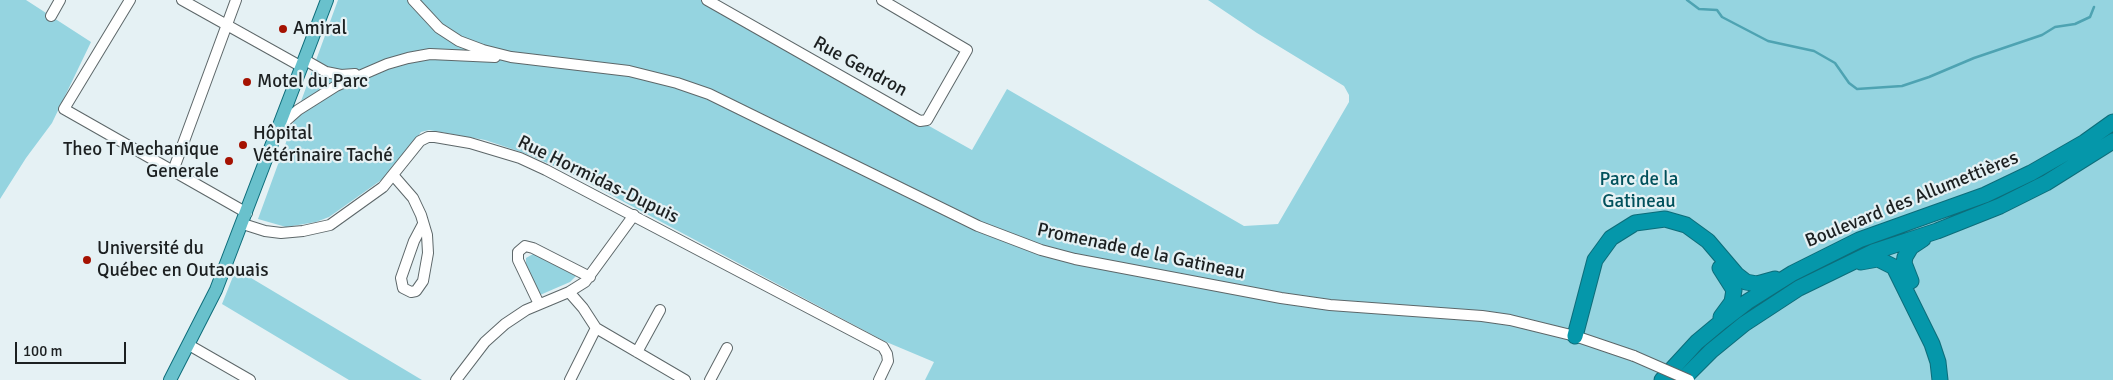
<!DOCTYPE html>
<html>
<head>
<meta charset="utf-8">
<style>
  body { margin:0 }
  #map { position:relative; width:2113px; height:380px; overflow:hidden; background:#e5f1f4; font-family:Signika,sans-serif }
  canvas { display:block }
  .scale { position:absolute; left:15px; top:342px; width:111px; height:22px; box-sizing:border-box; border:2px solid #1c2021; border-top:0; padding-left:6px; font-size:15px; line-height:18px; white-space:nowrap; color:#1c2021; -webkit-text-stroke:4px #e5f1f4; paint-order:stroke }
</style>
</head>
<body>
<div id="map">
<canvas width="2113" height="380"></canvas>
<div class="scale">100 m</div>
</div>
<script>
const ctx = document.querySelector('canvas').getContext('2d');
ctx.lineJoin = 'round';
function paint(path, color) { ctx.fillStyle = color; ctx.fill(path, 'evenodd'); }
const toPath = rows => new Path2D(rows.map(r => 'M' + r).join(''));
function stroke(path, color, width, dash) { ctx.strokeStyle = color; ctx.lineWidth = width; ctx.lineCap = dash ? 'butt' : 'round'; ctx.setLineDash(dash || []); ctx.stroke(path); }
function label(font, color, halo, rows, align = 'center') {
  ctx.font = font + ' Signika,sans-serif'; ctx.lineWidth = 4.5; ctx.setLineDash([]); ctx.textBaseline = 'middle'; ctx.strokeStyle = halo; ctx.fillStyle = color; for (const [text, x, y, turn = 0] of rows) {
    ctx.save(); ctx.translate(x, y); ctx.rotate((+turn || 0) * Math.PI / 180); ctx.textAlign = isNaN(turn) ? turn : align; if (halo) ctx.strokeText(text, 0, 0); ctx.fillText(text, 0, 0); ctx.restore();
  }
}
const green = toPath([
  [0,0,26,0,91,42,52,123,26,158,0,199],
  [338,0,704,0,972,150,1007,89,1244,226,1278,224,1349,102,1349,95,1344,86,1257,33,1208,0,2113,0,2113,380,925,380,934,362,884,341,568,172,524,153,485,140,429,130,421,132,394,171,329,217,316,222,286,227,258,219],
  [533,254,567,271,577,275,570,282,540,295,526,264,526,258],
  [236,269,422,380,349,380,222,304]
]);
const stream = toPath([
  [1687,0,1699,9,1717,10,1722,17,1768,41,1814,51,1835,63,1849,83,1857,89,1902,86,1929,77,1974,58,2042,35,2055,27,2075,24,2090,17,2094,7]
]);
const minor = toPath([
  [130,0,64,109,247,213],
  [182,0,302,67],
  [413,0,439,28,459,41,483,50,511,57,629,71,677,83,709,94,978,226,1041,250,1075,259,1281,298,1330,305,1482,316,1510,320,1575,336,1634,356],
  [707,0,920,121,927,120,967,50,882,0],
  [51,16,60,0],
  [305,60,326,72,341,75,355,74],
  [280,126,298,110,336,86,387,64,408,58,430,54,495,57],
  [173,171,236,0],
  [393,175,413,198,421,215,427,235,428,253,423,281,416,291,411,292,403,288,401,278,414,241,423,224],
  [243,224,265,231,281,233,303,231,330,225,383,187,420,141,428,137,435,137,470,143,520,158,546,170,883,347,887,354,888,361,879,380],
  [569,292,583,308,596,328,685,380],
  [539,304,518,260,518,252,525,246,533,248,590,277],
  [189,345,250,380],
  [637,352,660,310],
  [456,380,485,342,505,324,526,310,569,292,585,282,634,215],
  [570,380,596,328],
  [710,380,727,348]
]);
const major = toPath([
  [170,380,216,290,327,0]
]);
const highway = toPath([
  [1861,262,1878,259,1894,267,1932,344,1938,362,1940,380],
  [1720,268,1734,290,1732,302,1721,317],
  [1911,281,1904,263,1905,257,1911,247,1923,239],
  [1575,336,1595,260,1611,238,1635,223,1665,219,1686,225,1708,241,1737,275,1746,282,1757,284,1775,279],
  [1662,380,1697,342,1721,322,1747,302,1793,273,1859,240,1985,195,2031,173,2085,142,2113,122],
  [1682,380,1711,351,1744,324,1799,288,1873,252,1937,231,2000,206,2046,183,2113,141]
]);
const minorBridge = toPath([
  [1634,356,1689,380]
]);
const markers = [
  [283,29,5,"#a51201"],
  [247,82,5,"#a51201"],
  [243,145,5,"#a51201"],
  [229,161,5,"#a51201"],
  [87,260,5,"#a51201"]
];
const poiNames = [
  ["Amiral",293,29],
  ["Motel du Parc",257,82],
  ["Hôpital",253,134],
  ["Vétérinaire Taché",253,156],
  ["Theo T Mechanique",219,150,"right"],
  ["Generale",219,172,"right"],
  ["Université du",97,249],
  ["Québec en Outaouais",97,271]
];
const streetNames = [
  ["Rue Gendron",860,67,29],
  ["Rue Hormidas-Dupuis",598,180,26],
  ["Boulevard des Allumettières",1912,200,-22],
  ["Promenade de la Gatineau",1141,252,12]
];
const parkNames = [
  ["Parc de la",1639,180],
  ["Gatineau",1639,202]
];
paint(green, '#95d4e0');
stroke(stream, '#4ea3b2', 2.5);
stroke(minor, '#5d6769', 12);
stroke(major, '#0d6d7a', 14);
stroke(highway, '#0d6d7a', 17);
stroke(minor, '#fff', 10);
stroke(major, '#69c1cc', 12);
stroke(highway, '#0597aa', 15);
stroke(minorBridge, '#5d6769', 12, []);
stroke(minorBridge, '#fff', 10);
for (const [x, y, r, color] of markers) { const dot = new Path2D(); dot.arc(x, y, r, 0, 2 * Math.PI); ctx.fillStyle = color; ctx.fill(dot); stroke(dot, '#e5f1f4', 2); }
label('19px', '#1c2021', '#e5f1f4', poiNames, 'left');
label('19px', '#1c2021', '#e5f1f4', streetNames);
label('19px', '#00505b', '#e5f1f4', parkNames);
</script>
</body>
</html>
